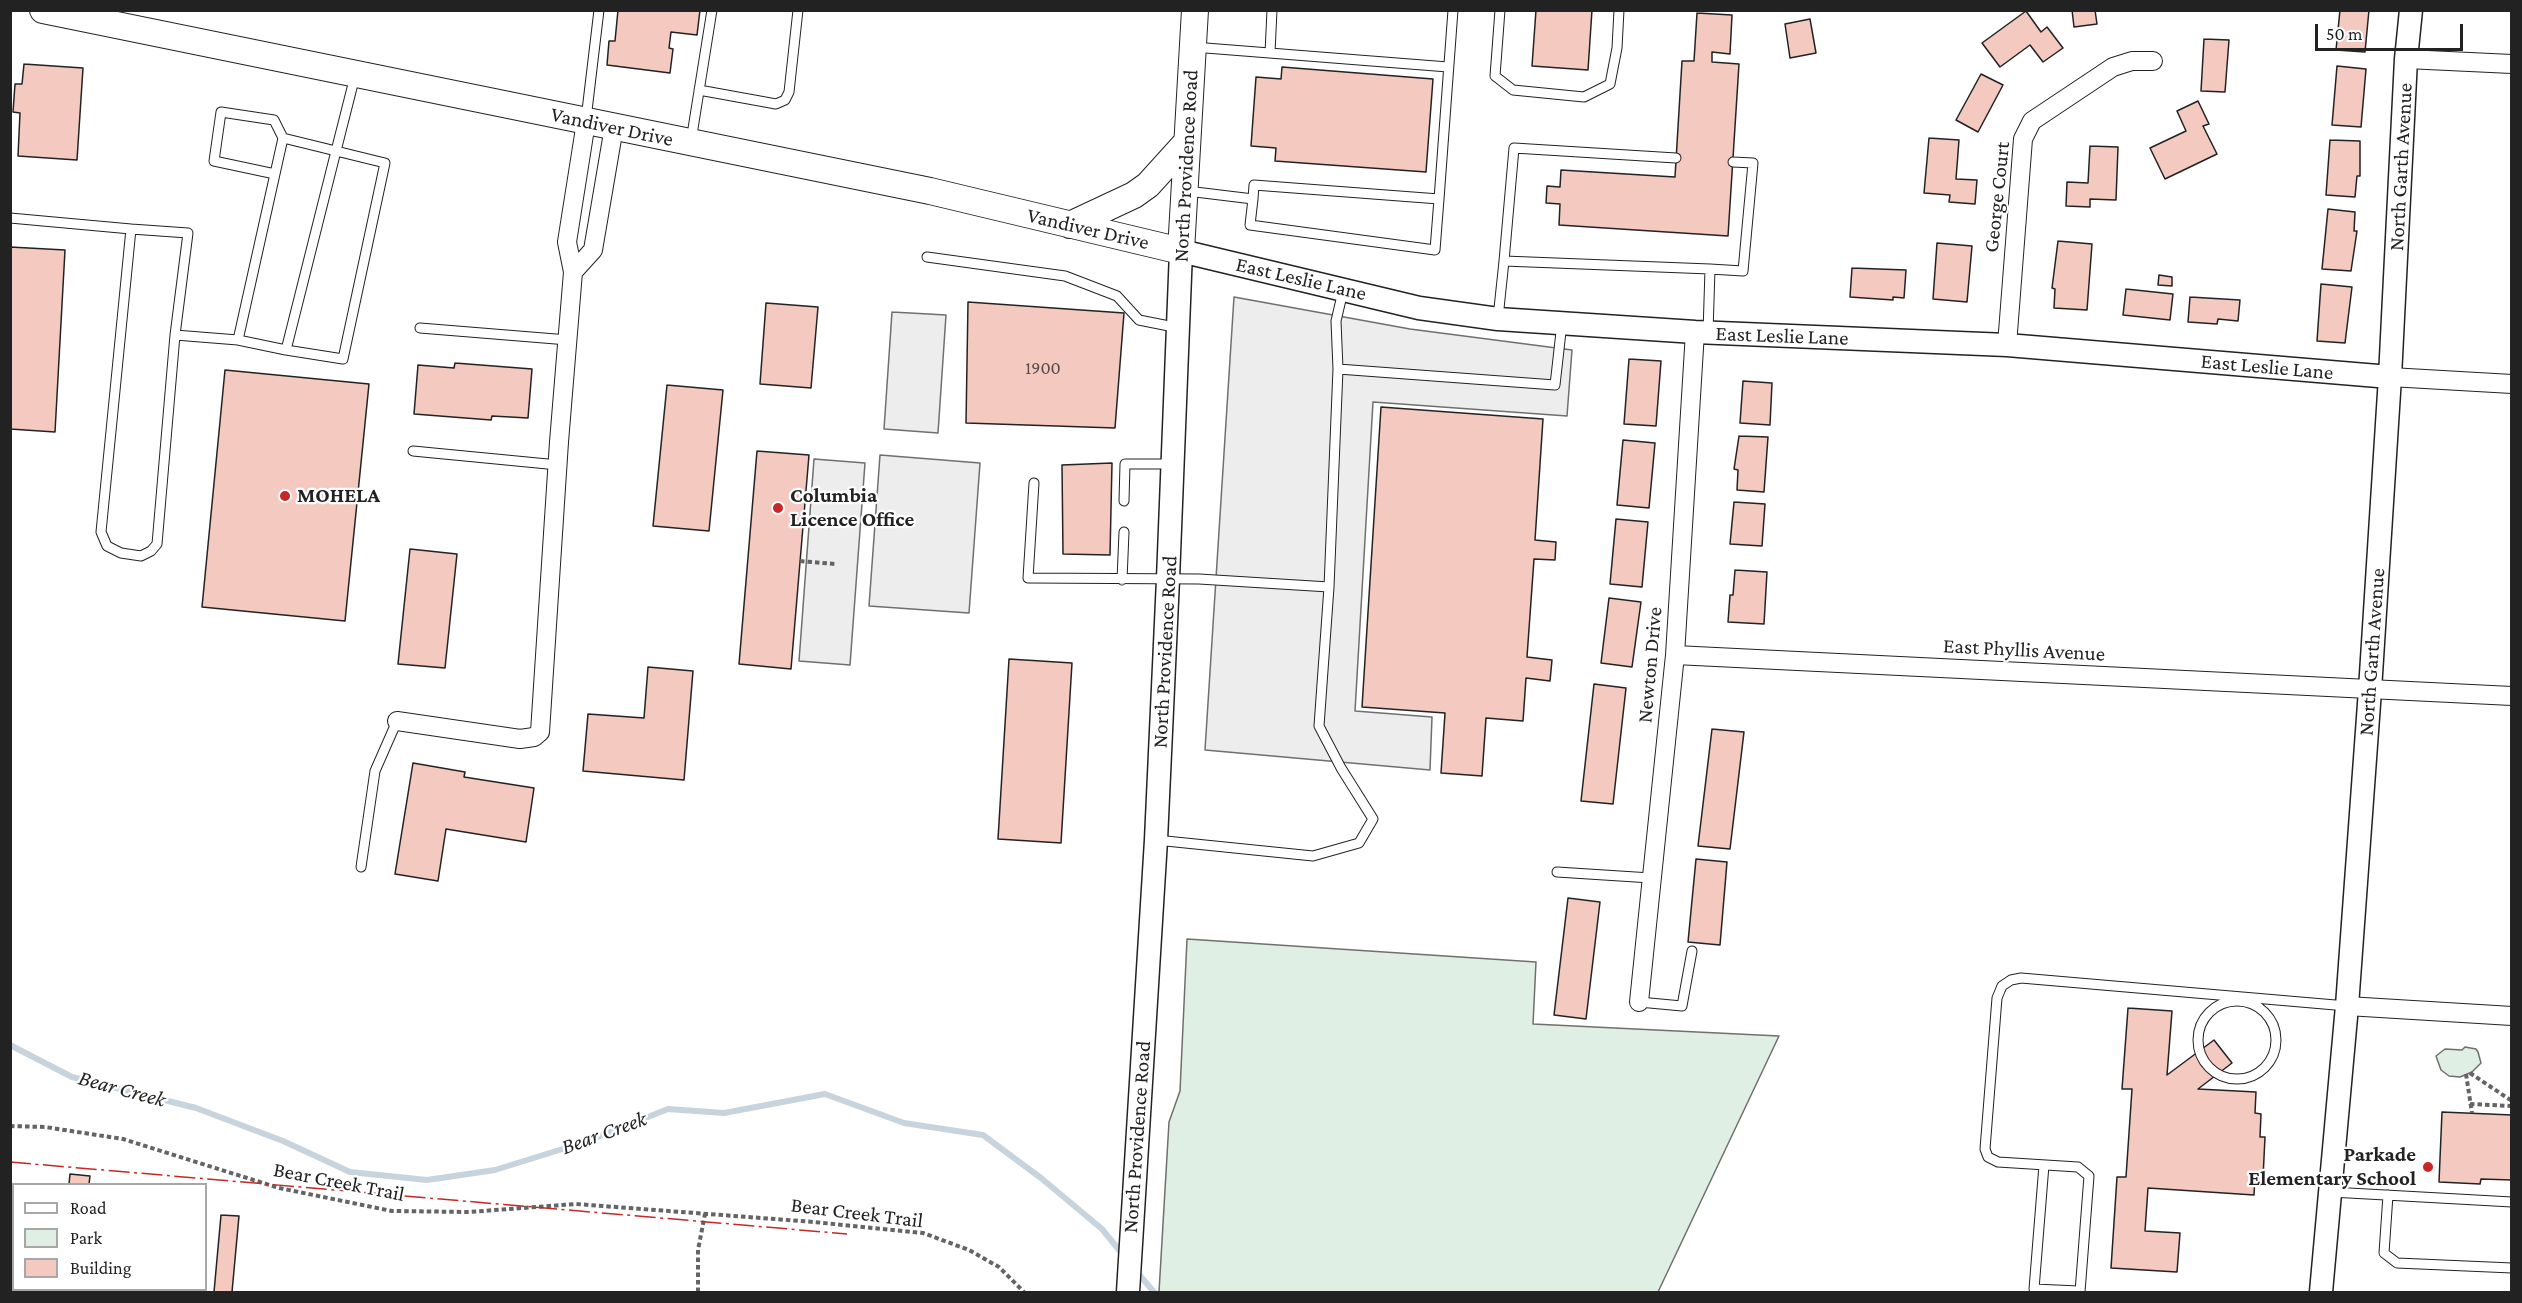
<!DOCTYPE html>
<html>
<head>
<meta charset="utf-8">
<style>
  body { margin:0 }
  #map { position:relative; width:2522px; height:1303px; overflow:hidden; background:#fff; font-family:"Crimson Pro",serif }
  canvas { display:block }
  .frame { position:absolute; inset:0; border:12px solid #222; pointer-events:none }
  .legend { position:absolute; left:12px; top:1183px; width:195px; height:108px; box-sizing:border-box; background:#fff; border:2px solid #a7a7a7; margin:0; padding:8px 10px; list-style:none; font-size:18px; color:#222 }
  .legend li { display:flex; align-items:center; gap:12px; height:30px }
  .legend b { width:30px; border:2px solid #a7a7a7 }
  .scale { position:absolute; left:2315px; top:24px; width:148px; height:27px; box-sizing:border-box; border:3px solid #222; border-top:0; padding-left:8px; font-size:18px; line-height:21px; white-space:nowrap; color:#222; -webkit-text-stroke:4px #fff; paint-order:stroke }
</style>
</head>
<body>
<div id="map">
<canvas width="2522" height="1303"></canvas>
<div class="frame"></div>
<ul class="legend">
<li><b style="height:8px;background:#fff"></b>Road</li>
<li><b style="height:16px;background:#e0efe3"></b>Park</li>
<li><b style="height:16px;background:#f3c9c0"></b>Building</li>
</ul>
<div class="scale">50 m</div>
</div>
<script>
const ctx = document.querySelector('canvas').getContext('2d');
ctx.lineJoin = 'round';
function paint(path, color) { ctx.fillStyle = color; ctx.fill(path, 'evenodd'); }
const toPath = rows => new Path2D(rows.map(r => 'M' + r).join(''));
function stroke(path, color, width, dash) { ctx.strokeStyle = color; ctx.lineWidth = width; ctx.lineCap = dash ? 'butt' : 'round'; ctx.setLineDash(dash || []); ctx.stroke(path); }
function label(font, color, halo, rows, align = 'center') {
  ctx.font = font + ' "Crimson Pro",serif'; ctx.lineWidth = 4.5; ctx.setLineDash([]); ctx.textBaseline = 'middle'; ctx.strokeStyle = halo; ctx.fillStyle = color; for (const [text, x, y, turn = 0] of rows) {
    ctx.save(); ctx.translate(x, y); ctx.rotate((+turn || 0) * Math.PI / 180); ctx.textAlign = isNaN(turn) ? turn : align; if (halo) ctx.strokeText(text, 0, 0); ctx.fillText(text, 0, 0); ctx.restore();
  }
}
const green = toPath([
  [1187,939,1536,962,1533,1024,1779,1036,1658,1292,1159,1292,1169,1122,1180,1091,1187,939],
  [2465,1047,2476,1049,2478,1052,2481,1063,2472,1072,2460,1077,2449,1076,2441,1070,2436,1056,2445,1049,2462,1050,2465,1047]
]);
const parking = toPath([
  [1234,297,1410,329,1572,350,1567,416,1373,402,1355,711,1432,717,1430,770,1205,750,1234,297],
  [892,312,946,315,938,433,884,429,892,312],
  [880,455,980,463,969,613,869,606,880,455],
  [814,459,865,463,850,665,799,661,814,459]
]);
const stream = toPath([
  [10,1045,72,1077,196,1108,283,1141,350,1172,427,1180,495,1170,585,1142,668,1109,724,1113,825,1094,904,1123,983,1135,1041,1178,1102,1229,1124,1256],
  [1136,1271,1154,1292]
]);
const building = toPath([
  [618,10,700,10,697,35,671,32,669,48,673,49,670,73,607,65,609,41,615,41,618,10],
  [1536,10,1592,10,1588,70,1532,66,1536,10],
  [2072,10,2095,10,2097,24,2074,27,2072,10],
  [2340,10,2369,10,2365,52,2336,50,2340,10],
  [2026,11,2041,32,2047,27,2063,48,2043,62,2030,45,2000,67,1982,43,2026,11],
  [1697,13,1732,15,1730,54,1712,52,1712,62,1739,64,1728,236,1559,225,1560,204,1546,203,1547,186,1560,187,1561,170,1675,177,1682,61,1694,61,1697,13],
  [1810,19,1816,53,1790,58,1785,24,1810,19],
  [2204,39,2229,40,2225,92,2201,91,2204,39],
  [24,64,83,68,77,160,18,156,20,113,13,112,15,84,22,84,24,64],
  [2337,66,2366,69,2361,127,2332,125,2337,66],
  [1282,67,1433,79,1426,172,1275,161,1276,148,1251,146,1256,77,1281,79,1282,67],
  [1981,74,2003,85,1978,132,1956,120,1981,74],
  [2198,101,2209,124,2203,126,2217,154,2165,179,2150,148,2186,131,2177,111,2198,101],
  [1929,138,1959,140,1956,179,1977,180,1975,204,1949,202,1950,195,1924,193,1929,138],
  [2330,140,2360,141,2360,176,2357,176,2355,197,2326,195,2330,140],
  [2090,146,2118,147,2116,200,2090,199,2090,207,2066,206,2067,182,2088,183,2090,146],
  [2328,209,2355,212,2354,231,2357,231,2351,271,2322,269,2328,209],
  [2058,241,2092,244,2087,310,2054,308,2055,289,2052,288,2058,241],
  [1937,243,1972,246,1967,302,1933,299,1937,243],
  [10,247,65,250,55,432,10,429,10,247],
  [1852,268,1906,270,1904,298,1893,297,1893,300,1850,297,1852,268],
  [2159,275,2172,277,2172,286,2158,285,2159,275],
  [2321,284,2352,287,2345,343,2317,341,2321,284],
  [2126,289,2173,294,2170,320,2123,315,2126,289],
  [2190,297,2240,300,2238,321,2218,319,2217,324,2188,322,2190,297],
  [968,302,1124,313,1115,428,966,423,968,302],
  [766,303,818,307,811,388,760,384,766,303],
  [1629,359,1661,361,1656,426,1624,424,1629,359],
  [455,363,532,369,528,418,492,416,491,420,414,414,418,365,454,368,455,363],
  [225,370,369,384,345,621,202,607,225,370],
  [1743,381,1772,383,1770,425,1740,423,1743,381],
  [667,385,723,390,709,531,653,526,667,385],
  [1381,407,1543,419,1535,540,1556,542,1555,560,1534,559,1527,657,1552,660,1550,681,1526,678,1523,721,1486,718,1482,776,1441,773,1445,713,1362,707,1381,407],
  [1739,436,1768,437,1764,492,1737,490,1738,470,1734,469,1739,436],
  [1623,440,1655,443,1649,508,1617,505,1623,440],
  [757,451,809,455,791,669,739,664,757,451],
  [1112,463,1110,555,1063,554,1062,465,1112,463],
  [1734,502,1765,504,1762,546,1730,544,1734,502],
  [1616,519,1648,522,1642,587,1610,584,1616,519],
  [410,549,457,554,445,668,398,664,410,549],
  [1735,570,1767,572,1764,624,1728,622,1730,595,1733,595,1735,570],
  [1609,598,1641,602,1632,667,1601,663,1609,598],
  [1009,659,1072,663,1061,843,998,839,1009,659],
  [648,667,693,671,684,780,583,771,588,714,644,718,648,667],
  [1594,684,1626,688,1613,804,1581,801,1594,684],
  [1712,729,1744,732,1730,849,1698,846,1712,729],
  [413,763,465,772,464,777,534,788,526,842,446,829,438,881,395,874,413,763],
  [1696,859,1727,862,1720,945,1688,942,1696,859],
  [1568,898,1600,902,1586,1019,1554,1015,1568,898],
  [2128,1008,2172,1011,2167,1075,2214,1040,2232,1063,2198,1089,2256,1092,2255,1113,2261,1114,2260,1137,2265,1137,2263,1178,2255,1177,2254,1195,2148,1188,2145,1231,2180,1233,2177,1272,2111,1268,2117,1177,2126,1177,2132,1089,2122,1089,2128,1008],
  [2442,1112,2512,1115,2512,1180,2481,1179,2480,1184,2439,1182,2442,1112],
  [70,1174,90,1176,89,1184,69,1184,70,1174],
  [221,1215,239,1216,232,1292,214,1292,221,1215],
  [59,1290,79,1290,79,1292,59,1292,59,1290],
  [105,1290,141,1290,141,1292,104,1292,105,1290]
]);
const path = toPath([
  [800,561,835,564],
  [2470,1073,2512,1101],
  [2466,1074,2472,1113],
  [2470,1104,2512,1106],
  [10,1126,45,1127,123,1139,279,1188,392,1211,469,1212,576,1204,814,1222,923,1233,969,1250,999,1267,1024,1292],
  [698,1292,698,1250,705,1214]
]);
const service = toPath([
  [1500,10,1495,76,1513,90,1584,97,1610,84,1617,48,1619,10],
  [1193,47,1448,67],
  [1270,53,1272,10],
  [699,90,776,104,785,100,789,92,798,10],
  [586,119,599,10],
  [691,141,712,10],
  [275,174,214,161,221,112,274,120,283,138],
  [1187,191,1253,199,1250,225,1435,250,1439,199,1254,185,1253,199],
  [1439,199,1453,10],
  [10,218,131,229],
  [927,257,1065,276,1117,296,1139,320,1179,328],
  [1504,261,1514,148,1676,158],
  [1710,269,1743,271,1753,163,1733,162],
  [1498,318,1504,261,1710,269,1708,333],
  [420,328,568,340],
  [175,335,188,233,131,229,101,532,107,546,121,553,141,556,151,551,157,544,175,335,238,340,283,138,336,151,385,163,343,359,286,350,336,151,355,76],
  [238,340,286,350],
  [1338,369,1336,321,1343,291],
  [413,451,558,465],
  [1034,483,1028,578,1199,579,1329,587],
  [1124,501,1125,464,1173,464],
  [1122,580,1124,532],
  [1156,840,1313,856,1359,843,1373,819,1341,768,1319,726,1329,587,1338,369,1555,385,1562,323],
  [361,867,375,771,397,721],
  [1557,872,1651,878],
  '2198 1040a39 39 0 1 1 78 0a39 39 0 1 1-78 0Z',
  [1639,1002,1682,1006,1692,951],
  [2044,1165,2034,1289,2079,1291],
  [2331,1192,2512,1202],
  [2388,1195,2384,1253,2397,1263,2512,1268],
  [2080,1292,2089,1176,2078,1167,1998,1162,1988,1157,1985,1149,1997,998,2002,986,2011,980,2021,978,2347,1006]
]);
const minor = toPath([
  [2406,59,2512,64],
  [573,272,593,250,614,127],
  [2007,345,2023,139,2032,121,2113,67,2132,61,2153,61],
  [2390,377,2512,384],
  [1675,655,2512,696],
  [397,721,520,739,534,737,540,732,559,442,573,272,567,242,586,122],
  [1639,1002,1675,655,1695,332],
  [2347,1006,2512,1016]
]);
const tertiary = toPath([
  [1128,1292,1156,840,1168,579,1181,251,1419,308,1498,319,1695,332,2007,345,2390,377],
  [2321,1292,2347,1006,2370,690,2390,377,2406,59,2411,10]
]);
const secondary = toPath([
  [43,10,930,191,1181,251,1195,10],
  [1070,225,1134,195,1148,185,1187,142]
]);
const power = toPath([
  [10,1162,847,1234]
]);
const markers = [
  [285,496,6,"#c62828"],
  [778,508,6,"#c62828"],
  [2428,1167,6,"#c62828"]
];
const numberNames = [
  ["1900",1043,368]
];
const streetNames = [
  ["Vandiver Drive",612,127,12],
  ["North Providence Road",1186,166,-87],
  ["North Garth Avenue",2401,167,-87],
  ["George Court",1997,197,-84],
  ["Vandiver Drive",1088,229,13],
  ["East Leslie Lane",1301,279,13],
  ["East Leslie Lane",1782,336,2],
  ["East Leslie Lane",2267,367,5],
  ["East Phyllis Avenue",2024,650,3],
  ["North Providence Road",1165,652,-87],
  ["North Garth Avenue",2372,652,-86],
  ["Newton Drive",1650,665,-85],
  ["North Providence Road",1137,1137,-86],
  ["Bear Creek Trail",339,1182,11],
  ["Bear Creek Trail",857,1213,7]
];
const poiNames = [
  ["MOHELA",297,496],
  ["Columbia",790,496],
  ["Licence Office",790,520],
  ["Parkade",2416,1155,"right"],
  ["Elementary School",2416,1179,"right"]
];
const waterNames = [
  ["Bear Creek",122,1089,15],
  ["Bear Creek",604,1133,-20]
];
paint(green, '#e0efe3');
stroke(green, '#6f6f6f', 1.5);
paint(parking, '#ededed');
stroke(parking, '#6f6f6f', 1.5);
stroke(stream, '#c7d3dd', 6);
paint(building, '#f3c9c0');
stroke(building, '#222', 1.5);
stroke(service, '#222', 11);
stroke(minor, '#222', 20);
stroke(tertiary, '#222', 25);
stroke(secondary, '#222', 28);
stroke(path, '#646464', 4, [4.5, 3]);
stroke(service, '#fff', 9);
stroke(minor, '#fff', 18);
stroke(tertiary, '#fff', 22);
stroke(secondary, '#fff', 26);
stroke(power, '#c62828', 1.5, [21, 4.5, 3, 4.5]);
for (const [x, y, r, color] of markers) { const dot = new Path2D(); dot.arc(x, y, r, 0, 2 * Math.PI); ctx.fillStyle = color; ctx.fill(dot); stroke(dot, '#fff', 2); }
label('18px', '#564c4a', null, numberNames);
label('21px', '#222', '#fff', streetNames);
label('bold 21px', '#222', '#fff', poiNames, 'left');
label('italic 22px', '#222', '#fff', waterNames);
</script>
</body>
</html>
